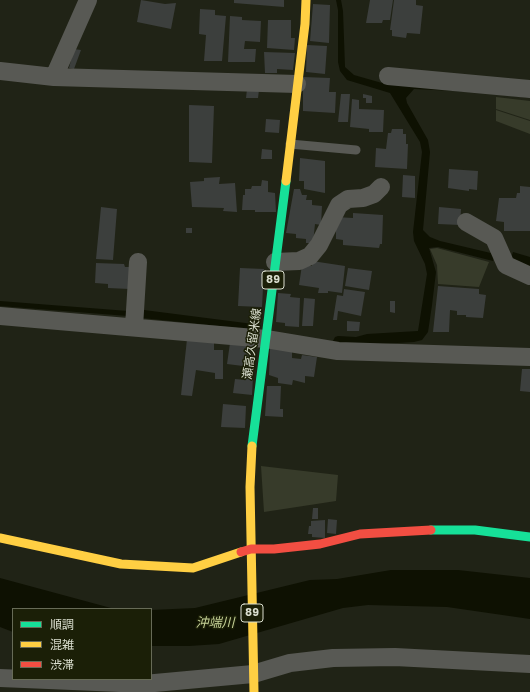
<!DOCTYPE html>
<html>
<head>
<meta charset="utf-8">
<style>
  body { margin:0 }
  #map { position:relative; width:530px; height:692px; overflow:hidden; background:#202316; font-family:Poppins,"Noto Sans JP",sans-serif }
  canvas { display:block }
  .legend { position:absolute; left:12px; top:608px; width:140px; height:72px; box-sizing:border-box; background:#1b1f07; border:1px solid #676b57; margin:0; padding:5px 7px; list-style:none; font-size:12px; color:#dadecf }
  .legend li { display:flex; align-items:center; gap:8px; height:20px }
  .legend b { width:20px; border:1px solid #676b57 }
</style>
</head>
<body>
<div id="map">
<canvas width="530" height="692"></canvas>
<ul class="legend">
<li><b style="height:5px;background:#16e098"></b>順調</li>
<li><b style="height:5px;background:#ffcf43"></b>混雑</li>
<li><b style="height:5px;background:#f24e42"></b>渋滞</li>
</ul>
</div>
<script>
const ctx = document.querySelector('canvas').getContext('2d');
ctx.lineJoin = 'round';
function paint(path, color) { ctx.fillStyle = color; ctx.fill(path, 'evenodd'); }
const toPath = rows => new Path2D(rows.map(r => 'M' + r).join(''));
function stroke(path, color, width, dash) { ctx.strokeStyle = color; ctx.lineWidth = width; ctx.lineCap = dash ? 'butt' : 'round'; ctx.setLineDash(dash || []); ctx.stroke(path); }
function label(font, color, halo, rows, align = 'center') {
  ctx.font = font + ' Poppins,"Noto Sans JP",sans-serif'; ctx.lineWidth = 3; ctx.setLineDash([]); ctx.textBaseline = 'middle'; ctx.strokeStyle = halo; ctx.fillStyle = color; for (const [text, x, y, turn = 0] of rows) {
    ctx.save(); ctx.translate(x, y); ctx.rotate((+turn || 0) * Math.PI / 180); ctx.textAlign = isNaN(turn) ? turn : align; if (halo) ctx.strokeText(text, 0, 0); ctx.fillText(text, 0, 0); ctx.restore();
  }
}
const green = toPath([
  [496,97,530,101,530,120,496,109],
  [496,110,530,121,530,134,496,121],
  [437,248,489,262,479,287,438,284,437,265,430,249],
  [261,466,338,475,336,501,264,512]
]);
const water = toPath([
  [336,0,341,0,343,11,345,67,354,75,382,83,387,82,530,94,530,98,475,92,414,89,406,98,407,103,428,140,430,152,423,230,430,237,440,241,495,254,493,261,438,247,429,248,436,272,432,305,428,332,422,340,414,342,381,344,335,343,333,341,335,337,338,336,356,337,367,334,418,331,427,274,425,264,414,241,413,232,422,152,420,142,390,93,347,80,340,71,338,62,338,10],
  [513,252,530,257,530,270,510,261],
  [0,301,128,311,128,316,0,306],
  [144,310,261,325,258,330,142,318],
  [391,570,458,570,530,578,530,619,447,607,368,605,343,608,219,644,189,646,151,646,151,610,195,608,310,580,337,579],
  [0,578,111,608,134,609,13,609,13,632,0,627]
]);
const building = toPath([
  [141,0,165,4,176,3,171,29,137,22],
  [234,0,284,0,284,7,234,3],
  [370,0,393,0,390,20,383,20,382,23,366,23],
  [394,0,416,0,416,5,423,6,420,34,407,33,406,38,392,36,392,30,390,30],
  [313,4,330,5,329,43,310,41],
  [200,9,215,10,215,15,226,16,222,61,204,61,206,35,199,34],
  [230,16,242,17,242,20,261,21,260,42,245,41,244,49,256,49,255,62,228,62],
  [268,20,291,20,291,38,295,38,294,50,267,48],
  [307,45,327,46,325,74,306,72],
  [74,49,81,50,74,69,69,68],
  [264,52,295,53,293,70,277,69,277,73,265,73],
  [303,77,330,78,329,92,336,92,335,113,303,111],
  [247,89,259,90,258,98,246,98],
  [341,94,350,94,348,122,338,122],
  [363,94,372,96,372,103,366,103,366,98,363,98],
  [352,99,359,100,359,109,384,110,383,132,369,132,369,129,350,127],
  [189,105,214,106,212,163,189,162],
  [266,119,280,120,279,133,265,132],
  [392,129,403,129,403,134,406,134,406,144,408,144,407,169,375,167,376,148,386,149,388,133,391,133],
  [262,149,272,150,272,159,261,159],
  [300,158,325,161,325,193,304,189,304,181,299,181],
  [449,169,478,171,477,190,469,189,469,191,448,188],
  [403,175,415,176,415,198,402,197],
  [220,177,219,184,235,183,237,212,223,211,224,208,192,207,190,182,204,181,204,178],
  [262,180,268,181,268,192,275,193,276,212,255,212,255,210,242,210,243,195,245,195,245,189,251,189,252,186,261,186],
  [520,186,530,187,530,231,504,231,504,222,496,221,499,198,516,198,517,193,520,193],
  [294,189,300,189,302,195,307,195,306,200,312,200,312,205,322,206,321,225,315,224,313,243,306,243,306,239,296,238,296,234,286,233],
  [101,207,117,209,113,260,96,259],
  [439,207,461,209,460,225,438,224],
  [353,213,383,215,382,244,380,244,379,248,343,245,343,240,336,239,336,217,353,218],
  [186,228,192,228,192,233,186,233],
  [312,261,345,266,342,293,328,291,328,293,318,293,319,288,299,285,302,265,312,266],
  [96,263,124,264,125,267,131,267,129,289,108,288,108,284,95,283],
  [240,268,264,269,262,307,238,306],
  [348,268,372,271,369,290,345,286],
  [438,286,479,289,479,294,486,295,483,318,466,317,466,315,457,315,457,311,450,310,449,332,433,332],
  [344,289,365,292,361,316,338,311,337,320,333,320,337,295,343,296],
  [278,293,291,294,290,297,300,298,299,327,285,326,285,323,276,322],
  [304,298,315,299,313,326,302,326],
  [390,301,395,301,395,313,390,312],
  [347,321,360,322,359,331,347,331],
  [187,339,214,340,214,350,223,350,223,379,215,379,215,373,196,370,192,396,181,395],
  [230,343,248,344,247,349,255,349,254,371,244,371,243,366,227,364],
  [270,348,292,350,292,358,301,359,302,355,317,357,314,377,305,376,305,383,293,380,292,385,278,383,278,378,269,375],
  [522,369,530,369,530,392,520,391],
  [246,375,253,376,252,395,233,393,235,379,245,380],
  [267,386,281,386,280,409,283,409,283,417,265,416],
  [223,404,246,406,245,428,221,427],
  [313,508,318,508,318,519,312,519],
  [328,519,337,520,336,534,327,533],
  [325,520,325,538,312,537,312,534,308,534,309,526,311,526,311,521]
]);
const lane = toPath([
  [290,144,356,150]
]);
const street = toPath([
  [0,71,54,77,297,84],
  [388,76,530,89],
  [54,77,88,0],
  [466,222,494,238,506,265,530,276],
  [275,262,299,261,310,256,319,245,339,205,348,199,363,198,374,194,381,187],
  [0,316,266,339,338,351,530,357],
  [134,327,138,262],
  [0,678,144,684,253,674,290,663,333,658,395,657,530,664]
]);
const fast = toPath([
  [252,446,286,181],
  [431,530,475,530,530,537]
]);
const slow = toPath([
  [286,181,305,24,306,0],
  [252,446,250,487,254,692],
  [0,538,121,564,193,568,241,552]
]);
const jam = toPath([
  [241,552,251,549,274,549,320,544,360,534,431,530]
]);
const shields = [
  [273,280,22],
  [252,613,22]
];
const shieldNames = [
  ["89",273,280],
  ["89",252,613]
];
const streetNames = [
  ["瀬高久留米線",253,344,-82]
];
const waterNames = [
  ["沖端川",215,624]
];
paint(green, '#373b2a');
paint(water, '#0e1102');
paint(building, '#3c3f3d');
stroke(lane, '#585954', 9);
stroke(street, '#585954', 18);
stroke(fast, '#16e098', 9);
stroke(slow, '#ffcf43', 9);
stroke(jam, '#f24e42', 9);
for (const [x, y, w] of shields) { const box = new Path2D(); box.roundRect(x - w / 2, y - 9, w, 18, 3); ctx.fillStyle = '#1b1f07'; ctx.fill(box); stroke(box, '#dadecf', 1); }
label('bold 11px', '#dadecf', null, shieldNames);
label('12px', '#dadecf', '#1b1f07', streetNames);
label('italic 13px', '#c6d298', '#1b1f07', waterNames);
</script>
</body>
</html>
